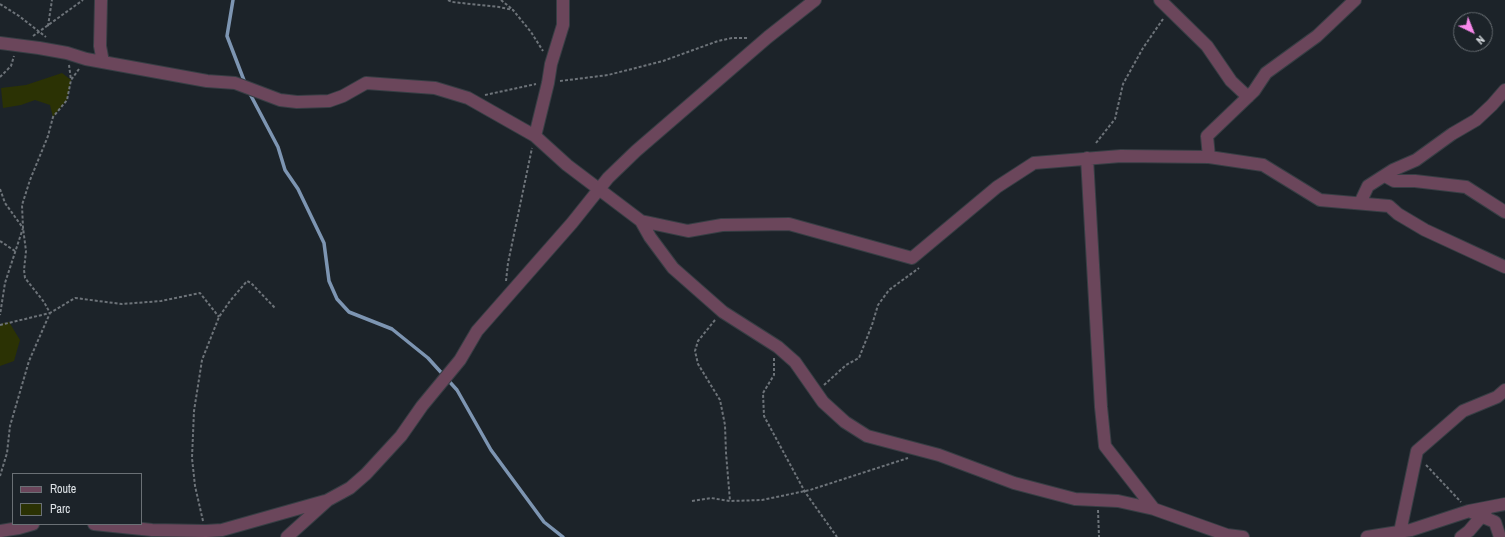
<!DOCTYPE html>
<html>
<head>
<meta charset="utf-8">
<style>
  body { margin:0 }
  #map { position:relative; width:1505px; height:537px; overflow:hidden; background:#1c2329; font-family:"Archivo Narrow",sans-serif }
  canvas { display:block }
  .legend { position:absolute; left:12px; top:473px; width:130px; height:52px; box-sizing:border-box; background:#1c2329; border:1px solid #6a7075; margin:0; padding:5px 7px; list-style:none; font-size:12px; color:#dee3e7 }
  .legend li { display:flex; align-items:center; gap:8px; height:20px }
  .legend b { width:20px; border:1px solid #6a7075 }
  .north { position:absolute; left:1453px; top:12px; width:40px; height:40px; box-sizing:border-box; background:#1c2329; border:1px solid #6a7075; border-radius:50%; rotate:137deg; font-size:11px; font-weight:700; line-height:16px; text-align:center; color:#dee3e7 }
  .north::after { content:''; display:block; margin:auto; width:14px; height:18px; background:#f888eb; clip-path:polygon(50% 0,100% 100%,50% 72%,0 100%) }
</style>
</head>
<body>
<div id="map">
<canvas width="1505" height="537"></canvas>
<ul class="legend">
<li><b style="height:5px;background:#6b465b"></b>Route</li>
<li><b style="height:11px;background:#2b3204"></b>Parc</li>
</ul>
<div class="north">N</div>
</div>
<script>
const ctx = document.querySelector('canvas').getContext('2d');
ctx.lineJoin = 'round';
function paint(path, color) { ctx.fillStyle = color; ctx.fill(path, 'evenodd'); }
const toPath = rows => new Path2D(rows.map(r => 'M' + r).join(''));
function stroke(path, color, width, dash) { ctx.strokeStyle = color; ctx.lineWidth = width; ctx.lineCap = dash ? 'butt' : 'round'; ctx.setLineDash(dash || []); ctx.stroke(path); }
const green = toPath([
  [62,73,71,80,67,100,53,117,50,105,35,100,21,105,3,108,1,88,26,85],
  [9,322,20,340,14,361,0,366,0,324]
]);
const stream = toPath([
  [233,0,227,36,245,83],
  [249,92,278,147,285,170,298,189,324,243,329,281,337,299,349,312,392,329,428,358,457,390,491,450,544,522,563,537]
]);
const path = toPath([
  [448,0,452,2,499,7,513,10,531,32,543,51],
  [501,0,512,9],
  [0,4,19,16,46,37],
  [48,26,52,0],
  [33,36,83,0],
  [69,65,71,80],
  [79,69,71,80,67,100,53,117,48,136,30,180,22,205,23,228,26,251,24,270,25,278,44,302,50,313,75,298,122,304,161,301,200,293,219,317],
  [0,77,11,66,14,56],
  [560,81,608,75,663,61,718,41,732,38,749,38],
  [485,95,536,84],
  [1096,143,1115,119,1123,84,1143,48,1163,19],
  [0,189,5,203,23,228,5,283,0,315],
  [0,241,15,251],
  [506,281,508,263,532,148],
  [715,320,698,341,695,351,698,364,720,400,725,425,726,453,730,501],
  [0,325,50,313,29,361,10,426,7,453,0,476],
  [774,358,774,375,763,393,764,416,805,492,837,537],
  [824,385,846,365,859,358,872,325,878,305,889,290,919,268],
  [1426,465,1461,502],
  [692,501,711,498,730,501,762,500,810,490,908,458],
  [1098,510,1099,537],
  [203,521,195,486,192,458,194,411,202,360,219,317,230,301,247,281,251,283,275,308]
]);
const minor = toPath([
  [101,0,100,46,103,62],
  [1160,0,1207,46,1231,81,1248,97],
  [0,43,39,48,67,53,86,59,207,81,235,83,280,100,297,102,329,101,343,96,366,83,435,88,468,98,535,136,567,165,641,221,650,237,673,268,723,312,778,347,795,362,823,402,845,422,867,436,939,455,1014,483,1075,499,1118,501,1154,509,1227,535,1230,537],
  [535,136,548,83,551,64,563,25,563,0],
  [1209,157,1207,136,1254,91,1266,73,1317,36,1355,0],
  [1087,158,1101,407,1105,446,1154,509],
  [1385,176,1394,181,1415,181,1466,187,1505,212],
  [1360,203,1368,186,1393,170,1416,160,1452,134,1476,120,1492,105,1505,90],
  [641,221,688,231,722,225,789,224,912,258,997,187,1034,163,1121,156,1209,157,1263,165,1320,200,1389,206,1398,214,1425,230,1505,267],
  [1469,511,1495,522,1500,537],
  [94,524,152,530,206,531,222,530,325,501],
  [0,531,19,528,33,524],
  [1400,532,1417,451,1463,411,1497,397,1505,390],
  [1227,535,1243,537],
  [287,537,328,500,350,488,366,474,401,436,422,406,460,360,477,331,572,223,608,178,636,151,768,37,815,0],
  [1367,537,1411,530,1469,511,1505,504],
  [1461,537,1469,531,1486,511]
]);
paint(green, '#2b3204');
stroke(stream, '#7d95b2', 3.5);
stroke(minor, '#373e44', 14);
stroke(path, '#6d7379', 2, [3, 2]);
stroke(minor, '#6b465b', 12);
</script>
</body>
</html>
